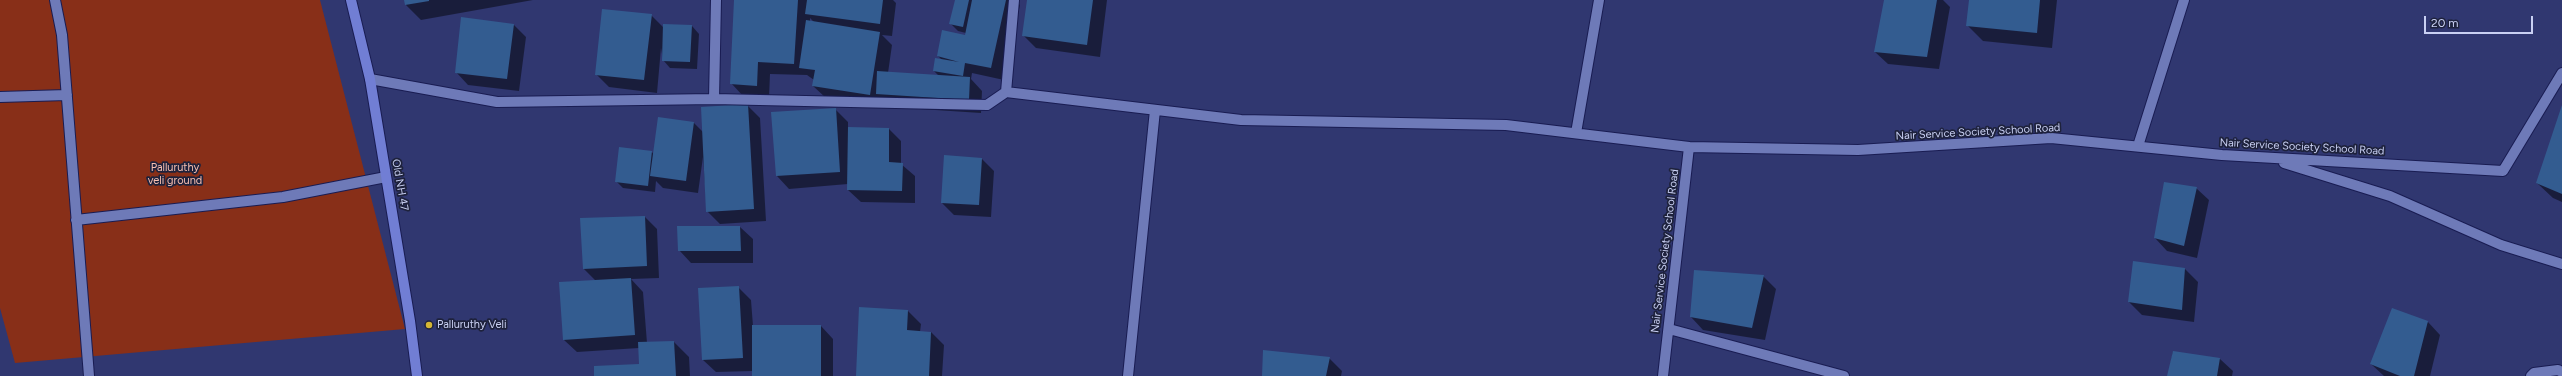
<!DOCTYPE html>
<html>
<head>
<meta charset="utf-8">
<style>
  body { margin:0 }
  #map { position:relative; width:2562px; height:376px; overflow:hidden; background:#303770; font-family:Figtree,sans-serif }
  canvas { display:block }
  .scale { position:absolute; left:2424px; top:16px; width:109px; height:18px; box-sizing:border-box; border:2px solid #c9d0f3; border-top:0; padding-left:5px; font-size:12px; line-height:14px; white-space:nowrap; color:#c9d0f3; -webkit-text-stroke:3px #1e223c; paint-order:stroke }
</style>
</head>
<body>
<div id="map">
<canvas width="2562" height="376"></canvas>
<div class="scale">20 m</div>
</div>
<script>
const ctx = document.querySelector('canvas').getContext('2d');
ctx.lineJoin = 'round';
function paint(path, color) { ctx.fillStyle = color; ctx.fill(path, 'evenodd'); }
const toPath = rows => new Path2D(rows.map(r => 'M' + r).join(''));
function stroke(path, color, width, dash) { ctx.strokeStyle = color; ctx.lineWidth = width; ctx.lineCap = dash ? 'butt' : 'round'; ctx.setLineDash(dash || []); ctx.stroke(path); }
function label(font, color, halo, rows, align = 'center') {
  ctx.font = font + ' Figtree,sans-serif'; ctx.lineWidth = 3.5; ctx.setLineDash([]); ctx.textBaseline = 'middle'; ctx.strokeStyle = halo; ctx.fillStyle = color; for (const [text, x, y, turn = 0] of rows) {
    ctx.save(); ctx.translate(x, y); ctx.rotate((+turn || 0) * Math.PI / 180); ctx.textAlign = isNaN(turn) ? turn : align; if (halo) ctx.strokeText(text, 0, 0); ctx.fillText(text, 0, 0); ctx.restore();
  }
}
const green = toPath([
  [0,0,320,0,405,329,15,363,0,308]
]);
const shadow = toPath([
  [405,0,533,0,421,20,406,5],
  [735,0,893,0,896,3,892,36,882,35,892,45,888,73,939,76,934,71,942,60,938,56,966,36,966,33,958,31,950,23,956,0,1015,0,1020,5,1004,80,972,73,971,79,982,91,981,113,890,107,826,98,813,86,814,80,807,75,770,74,769,98,743,96,731,83],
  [810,18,815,23,810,22],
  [1028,0,1107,0,1100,57,1036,48,1023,35],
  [1885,0,1943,0,1950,7,1939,69,1888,64,1875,52],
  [1970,0,2057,0,2052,48,1983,41,1967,25],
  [651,15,664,28,692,26,699,34,697,69,670,68,663,60,661,48,657,93,609,87,596,74],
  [514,25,526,37,519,91,468,85,456,72],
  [747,105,760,118,766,221,720,224,707,211,703,157,698,193,663,188,656,181,655,192,623,188,616,181,652,152,654,155,659,118,694,123,703,132],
  [2562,108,2562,202,2553,198,2537,183],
  [835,109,848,122,848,128,889,129,901,141,901,164,915,176,915,203,861,202,848,190,848,184,789,189,777,176],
  [982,159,994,171,991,217,954,215,942,203],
  [2196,188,2209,200,2197,258,2167,251,2155,238],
  [645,217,657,229,659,278,631,279,643,292,647,343,674,342,689,357,690,376,595,376,640,365,639,348,577,352,564,340,596,281,583,268],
  [740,227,753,239,753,263,691,263,679,250],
  [2185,269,2198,282,2194,322,2142,315,2129,302],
  [1763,276,1776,289,1765,340,1703,330,1691,317],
  [738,287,751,300,753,326,821,326,833,339,833,376,753,376,753,371,716,372,703,360],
  [860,308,908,311,921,324,920,332,931,332,944,345,942,376,857,376],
  [2428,322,2440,335,2430,376,2384,376,2371,364],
  [2173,352,2220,359,2233,371,2232,376,2168,376],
  [1329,358,1342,371,1341,376,1263,376]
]);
const building = toPath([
  [404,0,429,0,429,1,405,5],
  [734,0,798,0,794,64,758,62,757,86,730,84],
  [807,0,883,0,880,24,805,14],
  [955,0,969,0,963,27,949,24],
  [972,0,1006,0,991,68,965,63,963,76,933,71,935,58,959,62,937,56,942,30,965,35],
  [1027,0,1093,0,1087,45,1022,36],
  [1884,0,1937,0,1927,57,1874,52],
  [1969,0,2040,0,2037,33,1966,26],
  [602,9,652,14,644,80,595,75],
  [461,17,514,24,507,79,455,73],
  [806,20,880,32,870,95,812,86,815,70,799,68],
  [663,24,692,25,690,62,662,61],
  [877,71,970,77,969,100,876,94],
  [748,104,754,209,706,212,701,107],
  [2562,105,2562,194,2536,183],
  [836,108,840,172,776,176,771,112],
  [658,117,694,122,686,181,650,176],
  [848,127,889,128,889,162,903,163,902,191,847,190],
  [619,147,652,151,648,186,615,182],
  [944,155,982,158,979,205,941,203],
  [2164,182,2197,187,2184,246,2154,238],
  [645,216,647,266,583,269,580,218],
  [677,226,740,226,741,251,678,251],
  [2133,261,2185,268,2182,310,2128,302],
  [1694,270,1764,275,1752,328,1690,317],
  [631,278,635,335,563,340,559,282],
  [739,286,743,358,702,360,698,288],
  [859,307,908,310,907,330,931,332,929,376,856,376],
  [2392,308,2428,321,2414,376,2400,376,2370,364],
  [752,325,821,325,821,376,752,376],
  [674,341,676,376,594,376,594,366,639,364,638,342],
  [1263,350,1330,357,1326,376,1262,376],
  [2173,351,2220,358,2217,376,2167,376]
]);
const street = toPath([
  [55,0,62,35,89,376],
  [370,79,497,102,714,99,987,105,1006,92,1241,120,1506,125,1689,147],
  [1006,92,1014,0],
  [0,97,67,95],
  [714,99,716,0],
  [1576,133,1599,0],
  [2138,146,2184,0],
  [2284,163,2390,196,2501,245,2562,264],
  [76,220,283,197,386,177],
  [1669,329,1844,376],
  [1128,376,1155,110],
  [1663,376,1689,147,1858,150,2051,138,2222,155,2503,171,2562,73],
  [2531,376,2534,373,2558,370,2562,372]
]);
const primary = toPath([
  [351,0,370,79,410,321,417,376]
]);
const markers = [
  [429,325,4,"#d4b635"]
];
const streetNames = [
  ["Nair Service Society School Road",1978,132,-3],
  ["Nair Service Society School Road",2302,147,3],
  ["Old NH 47",400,185,80],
  ["Nair Service Society School Road",1665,251,-83]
];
const parkNames = [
  ["Palluruthy",175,168],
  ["veli ground",175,181]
];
const poiNames = [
  ["Palluruthy Veli",437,325]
];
paint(green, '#882f18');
paint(shadow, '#0007');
paint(building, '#335c90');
stroke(street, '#191c52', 12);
stroke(primary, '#191c52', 12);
stroke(street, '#6e7ab8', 10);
stroke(primary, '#717ed4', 10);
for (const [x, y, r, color] of markers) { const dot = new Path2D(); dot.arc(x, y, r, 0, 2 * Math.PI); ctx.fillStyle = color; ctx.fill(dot); stroke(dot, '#1e223c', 1.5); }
label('11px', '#c9d0f3', '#1e223c', streetNames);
label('11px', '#f8bfb0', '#1e223c', parkNames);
label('11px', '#c9d0f3', '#1e223c', poiNames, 'left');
</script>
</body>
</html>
